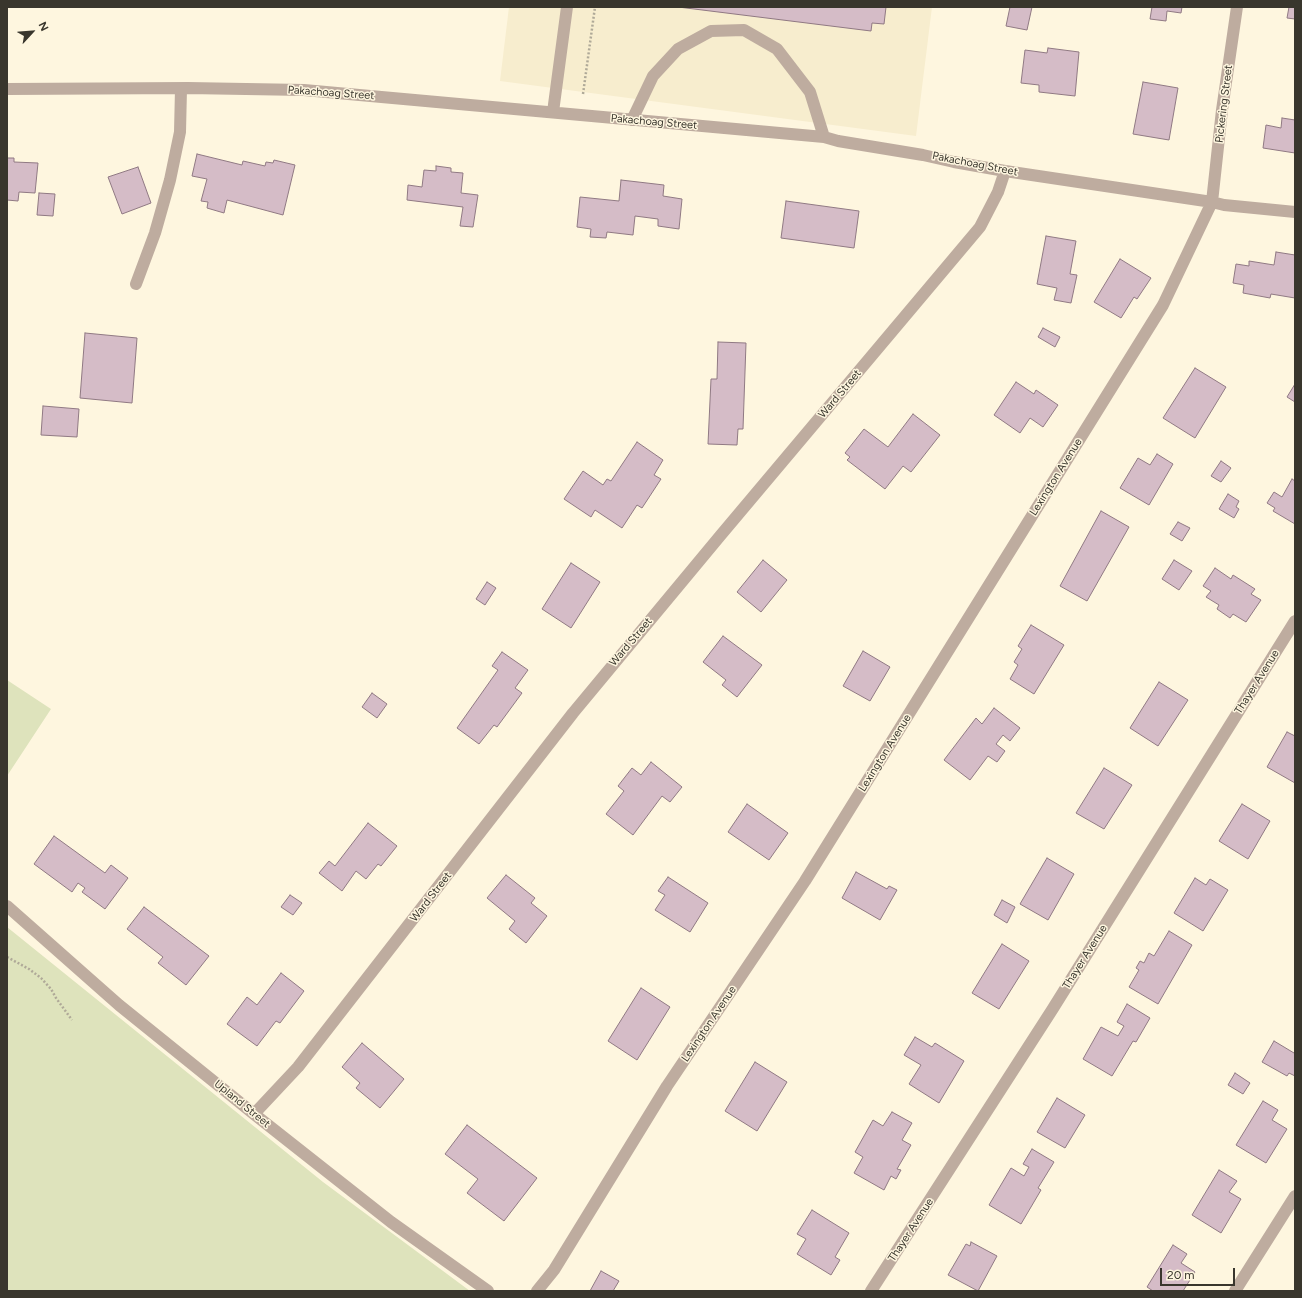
<!DOCTYPE html>
<html>
<head>
<meta charset="utf-8">
<style>
  body { margin:0 }
  #map { position:relative; width:1302px; height:1298px; overflow:hidden; background:#fef6df; font-family:Figtree,sans-serif }
  canvas { display:block }
  .frame { position:absolute; inset:0; border:8px solid #39362d; pointer-events:none }
  .north { position:absolute; left:12px; top:12px; width:40px; height:40px; -webkit-text-stroke:3px #fef6df; paint-order:stroke; rotate:64deg; font-size:11px; font-weight:700; line-height:16px; text-align:center; color:#39362d }
  .north::after { content:''; display:block; margin:auto; width:14px; height:18px; background:#39362d; clip-path:polygon(50% 0,100% 100%,50% 72%,0 100%) }
  .scale { position:absolute; left:1160px; top:1268px; width:75px; height:18px; box-sizing:border-box; border:2px solid #39362d; border-top:0; padding-left:5px; font-size:12px; line-height:14px; white-space:nowrap; color:#39362d; -webkit-text-stroke:3px #fef6df; paint-order:stroke }
</style>
</head>
<body>
<div id="map">
<canvas width="1302" height="1298"></canvas>
<div class="frame"></div>
<div class="north">N</div>
<div class="scale">20 m</div>
</div>
<script>
const ctx = document.querySelector('canvas').getContext('2d');
ctx.lineJoin = 'round';
function paint(path, color) { ctx.fillStyle = color; ctx.fill(path, 'evenodd'); }
const toPath = rows => new Path2D(rows.map(r => 'M' + r).join(''));
function stroke(path, color, width, dash) { ctx.strokeStyle = color; ctx.lineWidth = width; ctx.lineCap = dash ? 'butt' : 'round'; ctx.setLineDash(dash || []); ctx.stroke(path); }
function label(font, color, halo, rows, align = 'center') {
  ctx.font = font + ' Figtree,sans-serif'; ctx.lineWidth = 3; ctx.setLineDash([]); ctx.textBaseline = 'middle'; ctx.strokeStyle = halo; ctx.fillStyle = color; for (const [text, x, y, turn = 0] of rows) {
    ctx.save(); ctx.translate(x, y); ctx.rotate((+turn || 0) * Math.PI / 180); ctx.textAlign = isNaN(turn) ? turn : align; if (halo) ctx.strokeText(text, 0, 0); ctx.fillText(text, 0, 0); ctx.restore();
  }
}
const built = toPath([
  [509,7,932,7,916,136,500,81]
]);
const green = toPath([
  [7,680,51,709,7,776],
  [7,927,323,1182,470,1291,7,1291]
]);
const building = toPath([
  [678,7,886,7,884,24,872,23,871,31,678,7],
  [1010,7,1032,7,1027,30,1006,26,1010,7],
  [1152,7,1182,7,1181,13,1167,11,1166,21,1150,19,1152,7],
  [1289,7,1295,7,1295,19,1287,18,1289,7],
  [1048,48,1079,52,1075,96,1039,92,1039,85,1021,83,1025,50,1047,53,1048,48],
  [1143,82,1178,88,1169,140,1133,134,1143,82],
  [1282,118,1295,120,1295,153,1263,148,1266,125,1281,128,1282,118],
  [197,154,242,165,243,161,265,166,266,162,273,163,274,160,295,165,283,215,227,200,224,213,207,208,208,202,201,201,207,179,192,176,197,154],
  [7,158,14,158,14,162,38,163,35,193,19,192,18,201,7,200,7,158],
  [436,166,451,168,451,172,463,173,461,193,478,195,473,227,460,226,463,207,407,200,408,185,422,187,424,170,436,171,436,166],
  [138,167,151,203,122,214,108,177,138,167],
  [621,180,664,185,663,196,682,199,679,229,658,226,658,219,635,216,633,235,607,232,606,238,590,237,591,229,577,227,580,197,619,201,621,180],
  [39,193,55,194,53,216,37,215,39,193],
  [786,201,859,211,854,248,781,238,786,201],
  [1046,236,1076,241,1070,274,1077,275,1071,303,1054,300,1057,288,1037,284,1046,236],
  [1276,252,1295,255,1295,298,1271,294,1270,298,1243,293,1244,285,1233,283,1236,264,1249,266,1249,261,1274,265,1276,252],
  [1120,259,1151,278,1137,299,1134,297,1121,318,1094,302,1120,259],
  [1043,328,1060,337,1055,347,1038,337,1043,328],
  [85,333,137,338,132,403,80,398,85,333],
  [718,342,746,343,743,429,738,429,737,445,708,444,711,379,717,379,718,342],
  [1195,368,1226,387,1195,438,1163,418,1195,368],
  [1016,382,1034,394,1036,390,1058,405,1043,427,1030,418,1020,433,994,415,1016,382],
  [1295,384,1295,402,1287,397,1295,384],
  [43,406,79,409,77,437,41,435,43,406],
  [913,414,940,435,911,472,903,466,885,489,847,460,850,457,845,453,864,429,888,447,913,414],
  [637,442,663,460,654,475,661,479,642,508,637,505,622,528,595,510,591,517,564,499,583,471,603,485,607,479,611,481,637,442],
  [1157,454,1173,464,1149,505,1120,488,1138,458,1150,465,1157,454],
  [1221,461,1231,468,1221,482,1211,476,1221,461],
  [1292,479,1295,481,1295,524,1273,511,1275,508,1267,503,1274,492,1282,497,1292,479],
  [1228,494,1239,501,1236,507,1239,509,1234,518,1219,509,1228,494],
  [1101,511,1129,527,1087,601,1060,586,1101,511],
  [1178,522,1190,528,1182,541,1170,534,1178,522],
  [763,560,787,580,761,612,737,592,763,560],
  [1174,560,1192,571,1179,590,1162,579,1174,560],
  [571,563,600,582,571,628,542,609,571,563],
  [1215,568,1231,579,1233,575,1255,589,1251,594,1261,600,1246,622,1233,614,1230,618,1217,609,1219,605,1206,597,1211,591,1203,586,1215,568],
  [487,582,496,588,485,605,476,599,487,582],
  [1031,625,1064,645,1034,694,1010,679,1018,665,1014,662,1022,649,1018,646,1031,625],
  [723,636,762,665,737,697,722,685,726,680,703,662,723,636],
  [863,651,890,667,870,701,843,686,863,651],
  [502,652,528,670,515,688,522,693,497,727,494,725,479,744,457,728,498,670,492,666,502,652],
  [1159,682,1188,700,1158,746,1130,728,1159,682],
  [372,693,387,704,377,718,362,707,372,693],
  [994,708,1020,728,1010,741,1003,735,996,744,1005,751,997,762,988,756,970,780,944,760,976,718,982,724,994,708],
  [1287,732,1295,736,1295,783,1267,767,1287,732],
  [651,762,682,787,670,802,662,796,633,835,606,814,624,791,618,786,632,768,641,775,651,762],
  [1104,768,1132,785,1104,829,1076,813,1104,768],
  [747,804,788,833,769,860,728,832,747,804],
  [1242,804,1270,821,1248,859,1219,841,1242,804],
  [368,823,397,846,381,866,378,864,366,879,356,871,342,891,319,873,329,861,335,866,368,823],
  [54,836,105,873,111,865,128,878,105,909,82,892,85,888,78,883,72,892,34,864,54,836],
  [1047,858,1074,874,1048,920,1020,904,1047,858],
  [856,872,887,889,889,886,897,890,880,920,842,898,856,872],
  [506,875,535,898,531,903,547,916,526,943,509,929,515,921,487,898,506,875],
  [668,877,708,903,690,932,655,910,665,895,658,891,668,877],
  [1195,878,1206,885,1210,879,1228,890,1203,931,1174,913,1195,878],
  [290,895,302,903,293,915,281,907,290,895],
  [1002,900,1015,907,1007,923,994,915,1002,900],
  [144,907,209,956,186,985,158,963,163,957,127,929,144,907],
  [1169,931,1192,945,1158,1004,1129,987,1139,970,1136,968,1140,961,1144,963,1149,953,1154,956,1169,931],
  [1002,944,1029,961,999,1009,972,993,1002,944],
  [281,973,304,991,280,1023,276,1021,257,1046,227,1024,247,997,257,1005,281,973],
  [641,988,670,1007,637,1060,608,1041,641,988],
  [1127,1004,1150,1018,1136,1042,1133,1041,1112,1076,1083,1059,1101,1027,1118,1036,1124,1026,1117,1022,1127,1004],
  [915,1037,932,1047,935,1043,964,1061,939,1103,909,1084,921,1065,904,1055,915,1037],
  [1274,1041,1294,1053,1295,1052,1295,1076,1289,1073,1287,1076,1262,1062,1274,1041],
  [362,1043,404,1079,380,1108,356,1088,360,1083,342,1067,362,1043],
  [755,1062,787,1082,757,1131,725,1111,755,1062],
  [1235,1073,1250,1083,1243,1094,1228,1085,1235,1073],
  [1057,1098,1085,1115,1065,1148,1037,1132,1057,1098],
  [1263,1101,1278,1110,1272,1120,1287,1129,1266,1163,1236,1145,1263,1101],
  [892,1112,912,1123,902,1140,911,1145,897,1169,901,1170,896,1179,891,1176,884,1190,854,1173,863,1157,855,1152,873,1120,883,1126,892,1112],
  [467,1125,537,1178,504,1221,467,1193,478,1179,445,1154,467,1125],
  [1032,1149,1054,1162,1038,1188,1041,1190,1021,1224,989,1205,1011,1168,1024,1176,1029,1167,1023,1164,1032,1149],
  [1219,1170,1237,1181,1229,1192,1241,1199,1221,1233,1192,1215,1219,1170],
  [812,1210,849,1233,835,1257,840,1260,831,1275,797,1254,806,1239,797,1234,812,1210],
  [971,1242,997,1256,978,1291,948,1275,966,1244,970,1246,971,1242],
  [1173,1245,1187,1254,1181,1263,1195,1272,1183,1291,1153,1291,1147,1287,1173,1245],
  [601,1271,619,1281,613,1291,590,1291,601,1271]
]);
const path = toPath([
  [583,94,595,7],
  [7,957,29,969,41,978,51,989,56,998,72,1020]
]);
const minor = toPath([
  [7,89,188,88,304,90,824,137,838,141,923,155,954,162,1005,171,1212,202,1224,205,1295,212],
  [553,112,567,7],
  [632,120,653,76,678,49,711,31,744,30,777,49,810,92,824,137],
  [136,284,155,233,170,180,180,132,181,89],
  [7,906,119,1005,254,1114,391,1222,488,1291],
  [254,1114,298,1067,573,713,720,536,980,227,998,192,1005,171],
  [537,1291,554,1270,667,1086,805,881,1163,305,1212,202,1222,110,1237,7],
  [871,1291,1052,1010,1295,621],
  [1235,1291,1295,1196]
]);
const streetNames = [
  ["Pakachoag Street",331,93,4],
  ["Pickering Street",1224,104,-83],
  ["Pakachoag Street",654,122,5],
  ["Pakachoag Street",975,164,11],
  ["Ward Street",840,394,-50],
  ["Lexington Avenue",1056,477,-58],
  ["Ward Street",631,642,-50],
  ["Thayer Avenue",1257,682,-58],
  ["Lexington Avenue",885,753,-58],
  ["Ward Street",431,897,-52],
  ["Thayer Avenue",1085,957,-58],
  ["Lexington Avenue",709,1024,-56],
  ["Upland Street",242,1104,39],
  ["Thayer Avenue",911,1230,-57]
];
paint(built, '#f7edce');
paint(green, '#dee3bc');
paint(building, '#d5bcc7');
stroke(building, '#907983', 1);
stroke(path, '#afa998', 2.5, [2, 2]);
stroke(minor, '#beac9f', 12);
label('11px', '#39362d', '#fef6df', streetNames);
</script>
</body>
</html>
